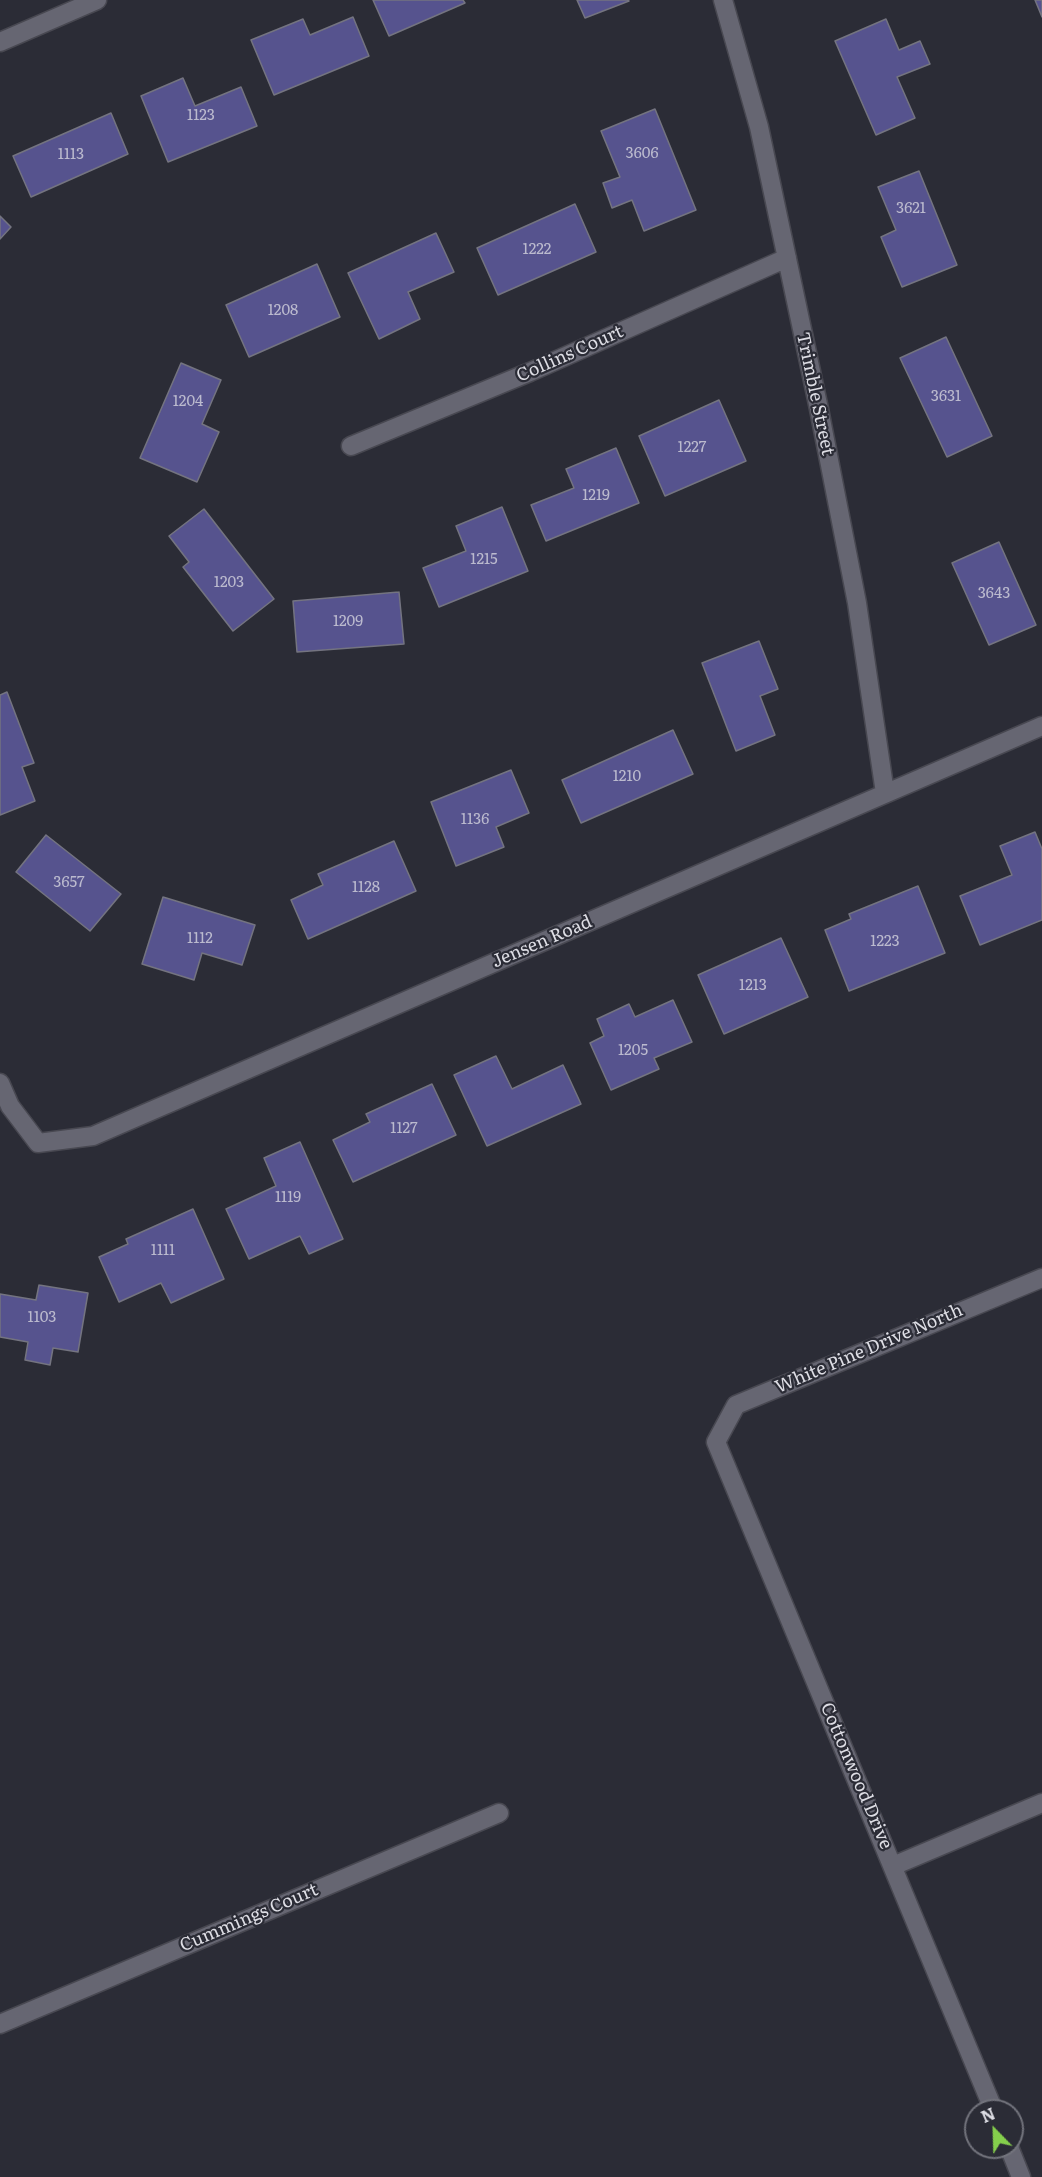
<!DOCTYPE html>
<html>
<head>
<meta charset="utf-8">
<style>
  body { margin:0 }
  #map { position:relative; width:1042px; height:2177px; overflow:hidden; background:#2b2c36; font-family:Literata,serif }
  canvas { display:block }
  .north { position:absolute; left:964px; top:2099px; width:60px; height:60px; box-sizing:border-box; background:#2b2c36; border:2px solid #72737c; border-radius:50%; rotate:337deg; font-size:16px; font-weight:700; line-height:24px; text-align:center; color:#dddde4 }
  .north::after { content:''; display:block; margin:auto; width:21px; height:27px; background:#85cf4c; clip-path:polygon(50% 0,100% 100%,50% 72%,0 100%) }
</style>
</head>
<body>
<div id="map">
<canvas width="1042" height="2177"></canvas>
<div class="north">N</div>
</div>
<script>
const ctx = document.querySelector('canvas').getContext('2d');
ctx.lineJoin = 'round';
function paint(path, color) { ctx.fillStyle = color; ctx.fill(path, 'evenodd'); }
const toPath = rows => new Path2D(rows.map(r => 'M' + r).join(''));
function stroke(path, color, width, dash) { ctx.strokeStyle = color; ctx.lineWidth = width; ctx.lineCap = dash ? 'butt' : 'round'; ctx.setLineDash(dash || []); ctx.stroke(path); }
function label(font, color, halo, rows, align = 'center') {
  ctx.font = font + ' Literata,serif'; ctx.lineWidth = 4.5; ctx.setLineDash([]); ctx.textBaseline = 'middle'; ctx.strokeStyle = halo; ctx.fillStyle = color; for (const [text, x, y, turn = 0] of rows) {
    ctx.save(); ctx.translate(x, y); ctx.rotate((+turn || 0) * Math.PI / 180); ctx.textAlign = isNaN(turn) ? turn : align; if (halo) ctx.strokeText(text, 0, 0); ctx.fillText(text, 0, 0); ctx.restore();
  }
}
const building = toPath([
  [373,0,463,0,465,3,389,36,373,0],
  [577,0,628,0,629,1,585,18,577,0],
  [1035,0,1042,0,1042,17,1035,0],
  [353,17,369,56,274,95,251,40,303,19,310,35,353,17],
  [886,19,899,50,920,41,930,64,897,77,915,118,876,135,835,41,886,19],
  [183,78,195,106,241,87,257,126,168,162,141,96,183,78],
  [655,109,696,210,644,231,632,200,612,208,603,183,620,177,601,131,655,109],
  [111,113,128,154,31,197,13,156,111,113],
  [919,171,957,265,902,287,881,237,896,230,878,187,919,171],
  [575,204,596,252,498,295,477,248,575,204],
  [0,216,11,227,0,239,0,216],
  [436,233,454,272,408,292,420,319,379,339,348,273,436,233],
  [317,264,340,317,249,357,226,305,317,264],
  [946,337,992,436,947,457,900,358,946,337],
  [181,363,221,380,202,424,219,432,197,482,140,458,181,363],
  [719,400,746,461,665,496,639,436,719,400],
  [616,448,639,503,546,541,531,505,574,488,566,469,616,448],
  [502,507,528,571,439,607,423,568,466,551,456,526,502,507],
  [204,509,274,599,233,631,183,567,189,562,169,536,204,509],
  [999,542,1036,625,989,645,952,563,999,542],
  [399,592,404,644,297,652,293,601,399,592],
  [759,641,778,689,760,696,775,735,736,751,702,663,759,641],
  [7,692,34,763,22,767,35,801,0,815,0,695,7,692],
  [673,730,693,774,581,823,562,780,673,730],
  [511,770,529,813,496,827,504,847,456,866,431,802,511,770],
  [1035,832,1042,849,1042,920,980,945,960,896,1012,875,1000,846,1035,832],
  [46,835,121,894,90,931,16,872,46,835],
  [394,841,416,891,308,939,291,900,323,885,318,874,394,841],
  [918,886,945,953,849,991,825,930,851,919,849,914,918,886],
  [163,897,255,925,242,965,202,953,194,980,142,964,163,897],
  [781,938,808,997,724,1034,698,975,781,938],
  [673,1000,692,1042,654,1058,659,1069,611,1090,590,1043,604,1036,597,1019,629,1004,635,1017,673,1000],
  [496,1056,512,1089,563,1065,581,1104,487,1146,454,1075,496,1056],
  [432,1084,456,1135,353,1182,333,1140,370,1122,366,1114,432,1084],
  [300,1142,343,1239,309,1254,300,1236,249,1259,226,1209,276,1186,264,1158,300,1142],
  [193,1209,224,1279,171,1303,161,1283,119,1302,99,1257,128,1244,126,1239,193,1209],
  [39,1285,88,1293,78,1352,53,1348,50,1365,25,1360,28,1342,0,1337,0,1294,36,1300,39,1285]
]);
const minor = toPath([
  [723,0,759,127,819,409,857,603,885,793],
  [0,42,97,0],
  [351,446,530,372,787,258],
  [0,1083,10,1106,38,1143,93,1136,1042,726],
  [893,1866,1042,1803],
  [0,2024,499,1813],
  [994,2111,716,1442,736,1405,1042,1278],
  [1009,2147,1021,2177]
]);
const numberNames = [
  ["1123",201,116],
  ["3606",642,154],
  ["1113",71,155],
  ["3621",911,209],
  ["1222",537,250],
  ["1208",283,311],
  ["3631",946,397],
  ["1204",188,402],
  ["1227",692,448],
  ["1219",596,496],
  ["1215",484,560],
  ["1203",229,583],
  ["3643",994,594],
  ["1209",348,622],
  ["1210",627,777],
  ["1136",475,820],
  ["3657",69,883],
  ["1128",366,888],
  ["1112",200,939],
  ["1223",885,942],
  ["1213",753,986],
  ["1205",633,1051],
  ["1127",404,1129],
  ["1119",288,1198],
  ["1111",163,1251],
  ["1103",42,1318]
];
const streetNames = [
  ["Collins Court",570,354,-24],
  ["Trimble Street",815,394,78],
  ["Jensen Road",542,942,-23],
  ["White Pine Drive North",869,1349,-23],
  ["Cottonwood Drive",856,1776,67],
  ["Cummings Court",249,1918,-23]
];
paint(building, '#56538e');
stroke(building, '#747480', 1.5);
stroke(minor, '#484851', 21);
stroke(minor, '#666672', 18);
label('15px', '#bbbace', null, numberNames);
label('18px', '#dddde4', '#2b2c36', streetNames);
</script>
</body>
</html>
